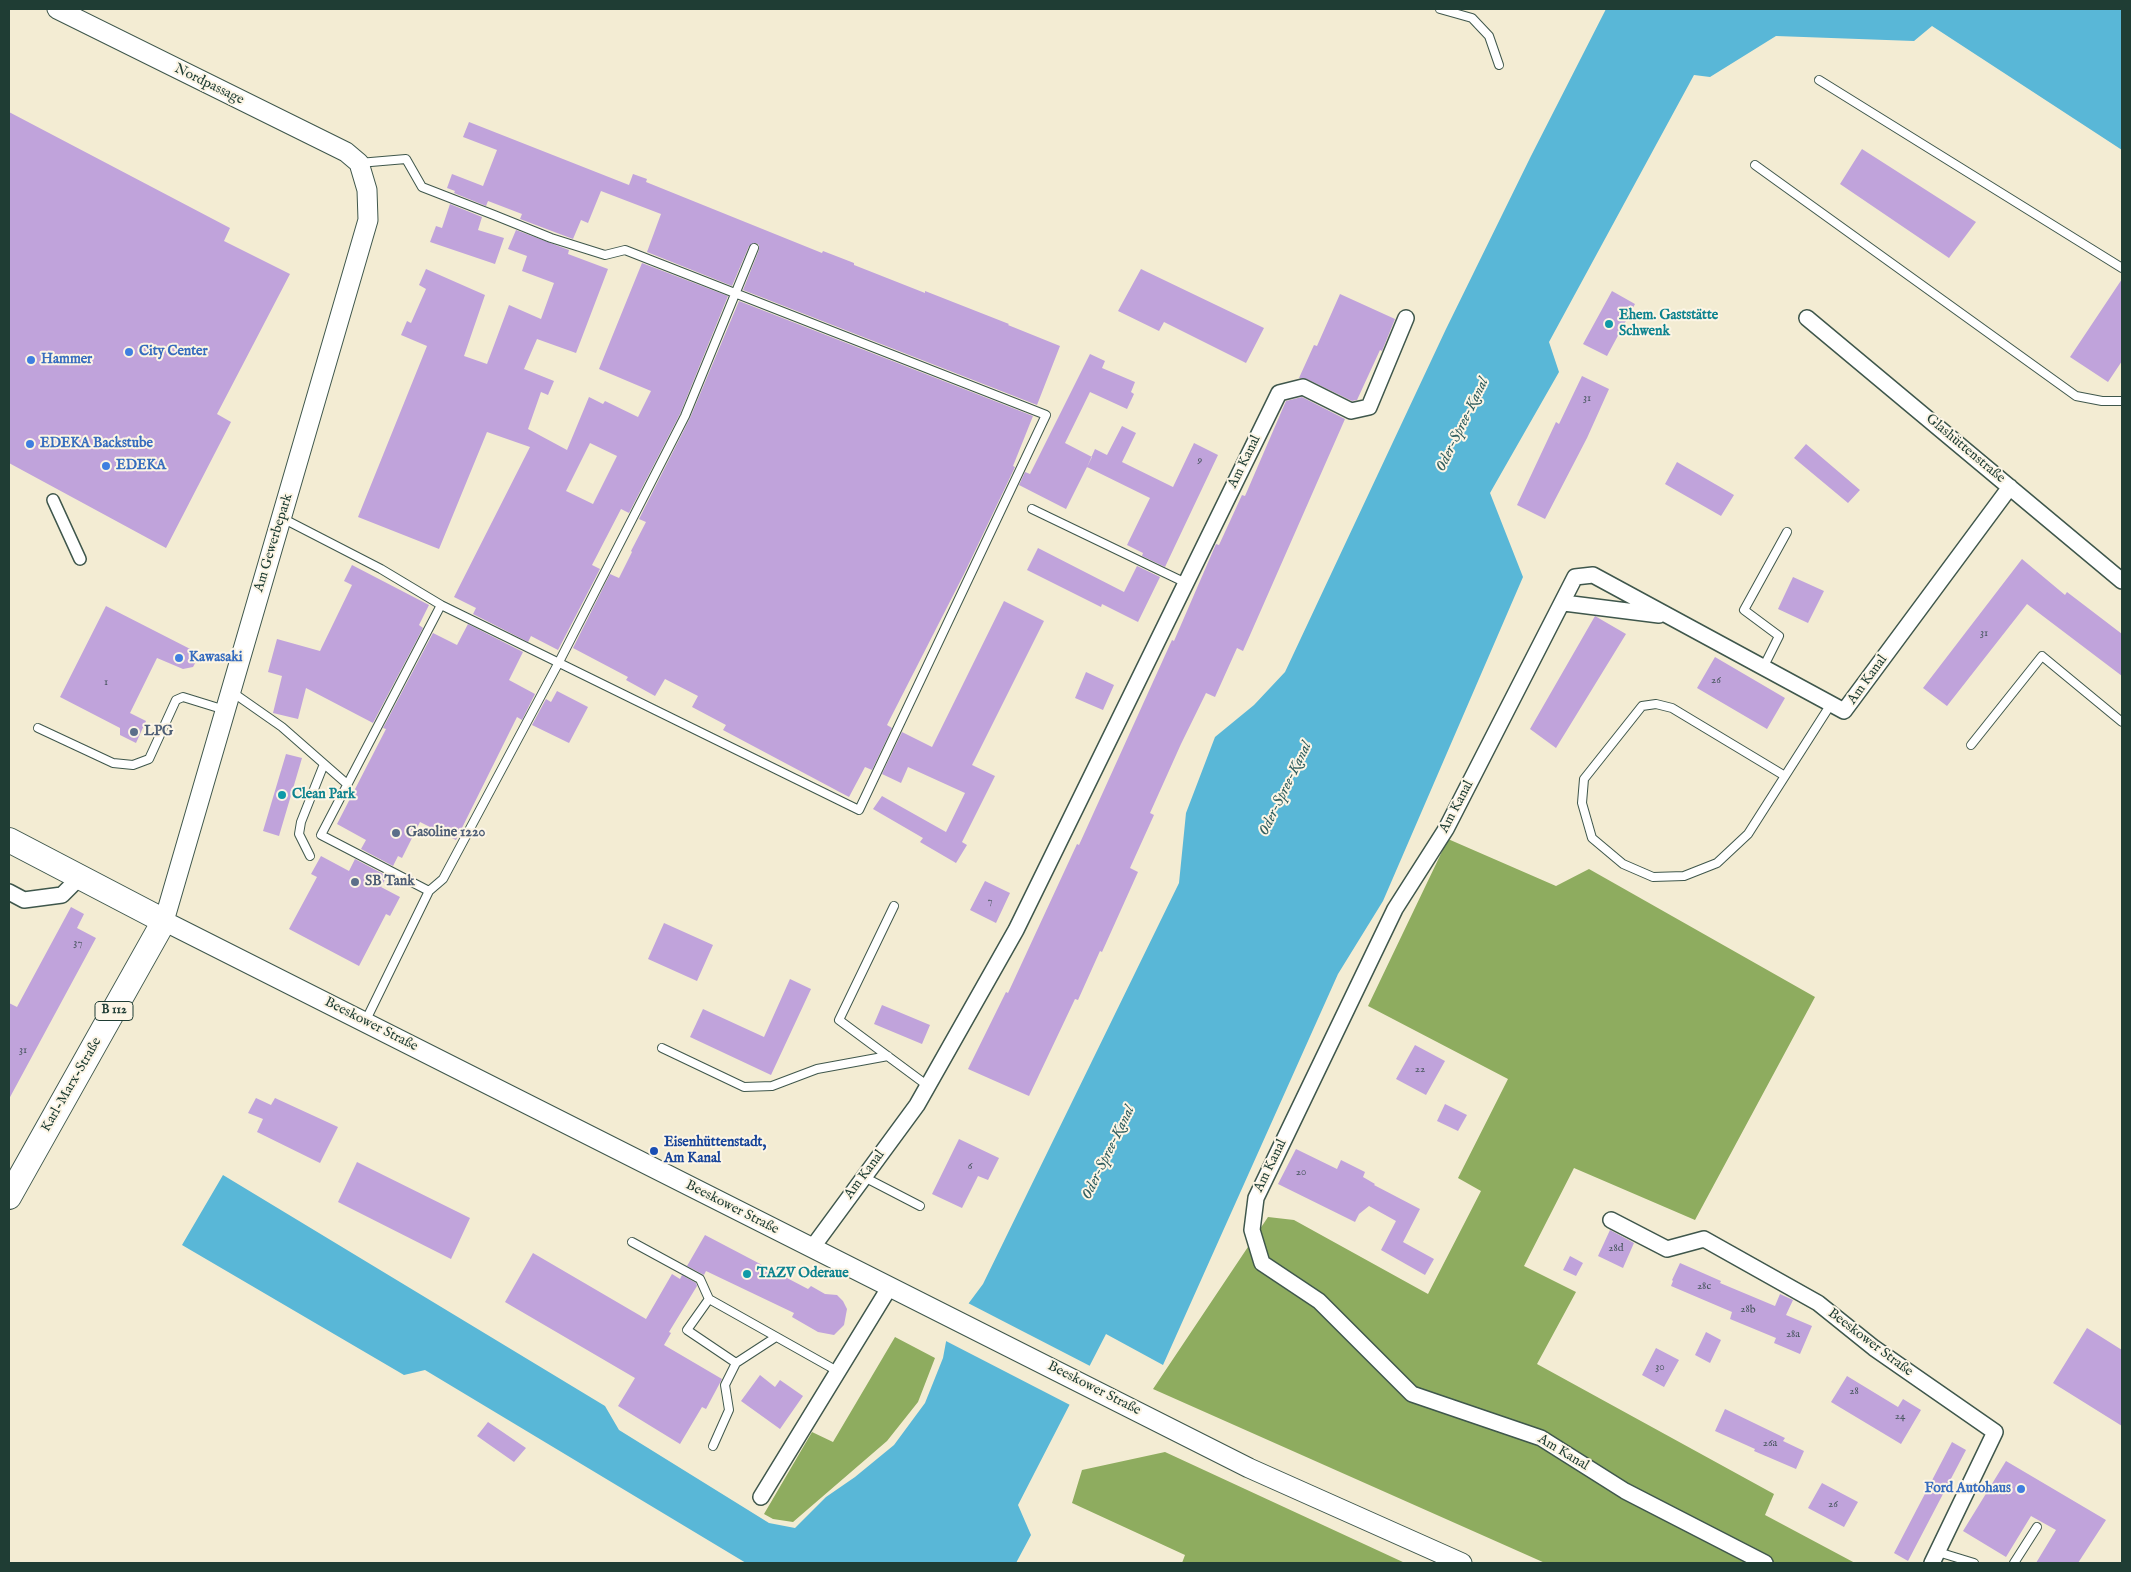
<!DOCTYPE html>
<html>
<head>
<meta charset="utf-8">
<style>
  body { margin:0 }
  #map { position:relative; width:2131px; height:1572px; overflow:hidden; background:#f3ecd3; font-family:"IM FELL English",serif }
  canvas { display:block }
  .frame { position:absolute; inset:0; border:10px solid #1f3d34; pointer-events:none }
</style>
</head>
<body>
<div id="map">
<canvas width="2131" height="1572"></canvas>
<div class="frame"></div>
</div>
<script>
const ctx = document.querySelector('canvas').getContext('2d');
ctx.lineJoin = 'round';
function paint(path, color) { ctx.fillStyle = color; ctx.fill(path, 'evenodd'); }
const toPath = rows => new Path2D(rows.map(r => 'M' + r).join(''));
function stroke(path, color, width, dash) { ctx.strokeStyle = color; ctx.lineWidth = width; ctx.lineCap = dash ? 'butt' : 'round'; ctx.setLineDash(dash || []); ctx.stroke(path); }
function label(font, color, halo, rows, align = 'center') {
  ctx.font = font + ' "IM FELL English",serif'; ctx.lineWidth = 4; ctx.setLineDash([]); ctx.textBaseline = 'middle'; ctx.strokeStyle = halo; ctx.fillStyle = color; for (const [text, x, y, turn = 0] of rows) {
    ctx.save(); ctx.translate(x, y); ctx.rotate((+turn || 0) * Math.PI / 180); ctx.textAlign = isNaN(turn) ? turn : align; if (halo) ctx.strokeText(text, 0, 0); ctx.fillText(text, 0, 0); ctx.restore();
  }
}
const forest = toPath([
  [1448,839,1556,886,1589,869,1815,997,1695,1220,1574,1168,1524,1266,1576,1292,1537,1364,1774,1494,1765,1515,1855,1563,1545,1563,1153,1389,1268,1217,1294,1220,1428,1294,1481,1191,1458,1178,1508,1079,1368,1006],
  [895,1337,935,1358,918,1402,887,1441,793,1522,773,1519,764,1514,812,1432,833,1442],
  [1165,1452,1405,1563,1182,1563,1185,1555,1072,1503,1082,1470]
]);
const water = toPath([
  [1606,9,2122,9,2122,150,1932,26,1914,41,1776,36,1710,77,1694,75,1549,342,1559,372,1490,493,1523,577,1383,901,1338,974,1163,1365,1106,1334,1018,1505,1031,1535,1016,1563,746,1563,425,1370,404,1375,182,1245,223,1175,605,1406,619,1430,769,1523,795,1528,826,1497,855,1477,894,1445,925,1403,943,1358,948,1331,983,1284,1179,883,1186,813,1215,737,1254,705,1285,672,1446,329,1531,156]
]);
const pier = toPath([
  [966,1302,1092,1367,1072,1406,944,1340,946,1330]
]);
const building = toPath([
  [9,112,230,228,224,241,290,274,217,414,231,422,166,548,9,463],
  [469,122,629,185,633,174,647,179,646,182,822,253,823,251,854,263,854,265,925,293,925,291,1009,324,1008,325,1060,346,1037,405,743,290,759,250,759,245,756,243,749,246,732,286,647,252,661,214,601,191,588,223,581,220,573,239,520,219,522,214,488,201,486,206,454,193,455,191,447,188,452,174,483,186,497,150,463,137],
  [1862,149,1976,222,1949,258,1840,184],
  [450,204,482,217,478,230,504,238,495,264,430,242,436,226,442,228],
  [516,230,569,250,568,254,608,269,576,353,537,339,524,369,554,381,548,395,541,392,528,429,567,450,589,397,603,404,605,401,638,417,651,391,599,369,642,263,728,296,680,414,629,513,621,509,592,565,600,569,558,650,531,636,528,642,473,614,476,608,454,597,530,447,487,432,439,549,358,517,427,346,401,335,407,321,411,323,426,289,419,285,426,269,485,295,464,356,487,364,509,305,541,319,554,283,522,271,527,256,508,249],
  [590,443,617,456,593,504,566,491],
  [1141,269,1264,328,1246,363,1164,322,1159,331,1118,311],
  [2122,279,2122,361,2108,382,2070,357],
  [1612,291,1635,304,1607,356,1583,344],
  [1340,294,1395,319,1382,351,1380,350,1357,400,1352,401,1307,379,1299,378,1314,345,1317,346],
  [739,301,1033,416,1013,466,1015,467,964,574,889,721,887,725,892,728,872,770,865,767,849,797,723,730,726,725,692,707,698,696,665,679,655,696,626,680,628,677,573,648,610,574,619,578,632,552,631,551,646,522,639,519,690,418],
  [1090,354,1105,361,1102,368,1135,382,1131,392,1134,394,1127,409,1090,392,1065,443,1092,457,1066,509,1019,485,1025,472,1030,474],
  [1582,376,1609,389,1587,438,1545,519,1517,505,1556,422,1559,424],
  [1302,397,1345,419,1243,651,1237,648,1215,697,1206,693,1181,744,1150,813,1154,815,1130,868,1138,872,1102,952,1100,951,1078,1000,1075,999,1029,1096,968,1069,1006,992,1008,993,1077,844,1079,845,1172,640,1174,641,1216,544,1219,545,1242,495,1245,496,1286,401],
  [1122,426,1136,433,1122,462,1173,487,1194,443,1218,455,1165,567,1142,556,1143,553,1127,545,1150,498,1087,467,1095,449,1107,455],
  [1806,444,1860,490,1848,503,1794,458],
  [1677,462,1734,495,1721,516,1665,484],
  [1038,548,1124,592,1137,566,1160,577,1138,622,1102,604,1101,607,1027,570],
  [2022,559,2065,595,2067,592,2122,634,2122,676,2027,604,1947,706,1923,688],
  [352,565,429,605,419,625,423,628,373,723,306,688,298,719,273,713,282,676,268,672,277,639,320,651,352,585,344,581],
  [1793,577,1824,591,1808,623,1778,609],
  [1004,601,1044,621,972,765,995,776,962,842,967,845,956,863,920,842,923,838,873,809,882,796,946,832,965,793,908,767,901,783,882,774,902,732,932,747],
  [106,606,200,654,193,667,183,669,157,658,130,713,146,721,136,743,120,735,120,728,60,697],
  [1595,616,1626,634,1556,748,1530,729],
  [468,624,523,652,509,680,535,694,522,720,517,717,456,840,420,822,402,858,398,856,393,866,361,849,366,840,337,824,386,729,383,728,433,633,457,645],
  [1715,657,1785,698,1767,729,1697,688],
  [1086,672,1114,685,1103,710,1075,698],
  [557,691,588,707,569,743,532,725,546,699,551,702],
  [286,754,302,758,279,836,263,831],
  [321,856,349,871,355,859,387,876,381,887,400,897,390,916,386,914,359,966,289,929,317,877,311,874],
  [985,881,1010,893,996,923,970,910],
  [71,907,84,914,77,928,96,938,9,1099,9,1003,17,1007],
  [664,923,713,945,697,981,648,959],
  [790,979,811,989,771,1075,690,1037,703,1009,764,1037],
  [882,1005,930,1025,922,1044,874,1024],
  [1415,1045,1445,1061,1426,1095,1396,1079],
  [256,1098,271,1105,275,1098,338,1127,320,1163,257,1132,263,1119,248,1113],
  [1445,1104,1467,1115,1458,1131,1437,1121],
  [959,1139,999,1158,988,1180,978,1176,962,1208,932,1194],
  [1296,1149,1337,1169,1341,1160,1365,1172,1363,1177,1375,1184,1374,1185,1420,1209,1403,1242,1434,1259,1425,1275,1381,1250,1396,1221,1369,1206,1359,1214,1355,1222,1278,1184],
  [357,1162,470,1218,451,1259,338,1202],
  [1610,1230,1634,1243,1623,1268,1598,1256],
  [705,1235,808,1289,811,1286,825,1294,837,1295,843,1301,847,1309,844,1325,834,1335,818,1332,792,1317,794,1313,706,1271,704,1275,687,1266],
  [533,1253,646,1319,672,1274,680,1279,682,1275,696,1283,697,1286,669,1332,671,1333,664,1345,722,1379,706,1409,702,1407,680,1444,618,1406,635,1378,505,1302],
  [1570,1256,1583,1263,1576,1276,1563,1270],
  [1680,1263,1721,1281,1720,1283,1775,1306,1780,1294,1793,1300,1786,1315,1812,1326,1800,1354,1774,1343,1776,1338,1730,1319,1732,1312,1671,1286,1673,1281,1672,1280],
  [2087,1328,2122,1350,2122,1426,2053,1383],
  [1706,1332,1721,1340,1710,1363,1695,1355],
  [1656,1348,1679,1360,1664,1387,1642,1375],
  [760,1375,775,1387,780,1380,803,1396,780,1429,741,1401],
  [1847,1376,1898,1407,1903,1399,1921,1410,1901,1444,1831,1402],
  [1725,1409,1785,1438,1783,1441,1804,1451,1796,1469,1754,1451,1755,1449,1715,1431],
  [488,1422,526,1448,514,1462,477,1436],
  [1952,1442,1966,1450,1908,1561,1894,1553],
  [2006,1461,2106,1520,2078,1563,2036,1563,2056,1530,2031,1516,2006,1557,1963,1531],
  [1822,1483,1858,1502,1844,1527,1808,1508]
]);
const service = toPath([
  [1440,9,1472,18,1489,36,1499,65],
  [1819,80,2122,268],
  [1755,165,2076,396,2102,401,2122,401],
  [1032,509,1186,583],
  [282,518,381,569,441,605,859,810,1046,415,625,250,605,255,551,238,494,215,422,187,406,159,359,163],
  [1763,668,1779,636,1744,610,1787,532],
  [232,692,282,727,347,784],
  [38,728,113,763,133,765,149,759,176,700,183,697,225,710],
  [1971,745,2042,656,2122,722],
  [1785,776,1672,708,1656,704,1642,706,1584,779,1582,803,1592,838,1623,864,1653,877,1684,876,1717,863,1748,834,1785,776,1831,704],
  [310,856,299,834,301,822,324,764],
  [429,891,321,835,441,605],
  [894,906,839,1020,928,1086],
  [365,1022,429,891,443,879,559,662,685,416,754,248],
  [662,1048,744,1087,772,1086,817,1069,888,1056],
  [864,1177,920,1206],
  [632,1242,700,1279,709,1299,839,1372],
  [709,1299,687,1330,736,1363],
  [713,1446,729,1410,725,1385,736,1363,776,1337],
  [1938,1552,1974,1563],
  [2014,1563,2037,1527]
]);
const pedestrian = toPath([
  [53,500,80,559]
]);
const minor = toPath([
  [1807,318,2122,581],
  [1564,603,1659,615],
  [9,892,24,900,62,895,80,877],
  [1611,1220,1667,1249,1704,1239,1818,1303,1874,1348,1995,1432,1932,1563],
  [812,1248,917,1105,1016,930,1279,393,1303,387,1351,411,1369,407,1406,318],
  [761,1497,889,1288],
  [1765,1563,1625,1491,1541,1438,1412,1394,1319,1301,1262,1263,1252,1230,1256,1198,1395,909,1446,829,1575,577,1593,575,1844,711,2010,487]
]);
const tertiary = toPath([
  [57,9,346,152,359,163,367,190,368,220,164,921,1249,1468,1462,1563]
]);
const primary = toPath([
  [9,840,164,921,9,1197]
]);
const markers = [
  [1609,324,5,"#0f9aa8"],
  [129,352,5,"#3f7fe0"],
  [31,360,5,"#3f7fe0"],
  [30,444,5,"#3f7fe0"],
  [106,466,5,"#3f7fe0"],
  [179,658,5,"#3f7fe0"],
  [134,732,5,"#5c6f8a"],
  [282,795,5,"#0f9aa8"],
  [396,833,5,"#5c6f8a"],
  [355,882,5,"#5c6f8a"],
  [654,1151,5,"#1a4fb4"],
  [747,1274,5,"#0f9aa8"],
  [2021,1489,5,"#3f7fe0"]
];
const numberNames = [
  ["31",1587,399],
  ["9",1200,461],
  ["31",1984,634],
  ["26",1716,681],
  ["1",106,683],
  ["7",990,902],
  ["37",78,944],
  ["31",23,1051],
  ["22",1420,1070],
  ["6",970,1167],
  ["20",1301,1173],
  ["28d",1616,1249],
  ["28c",1704,1287],
  ["28b",1748,1310],
  ["28a",1793,1335],
  ["30",1660,1368],
  ["28",1854,1392],
  ["24",1900,1417],
  ["26a",1770,1444],
  ["26",1833,1505]
];
const shields = [
  [114,1011,38]
];
const shieldNames = [
  ["B 112",114,1011]
];
const streetNames = [
  ["Nordpassage",209,85,26],
  ["Glashüttenstraße",1965,449,40],
  ["Am Kanal",1245,462,-64],
  ["Am Gewerbepark",274,543,-73],
  ["Am Kanal",1868,680,-54],
  ["Am Kanal",1457,807,-62],
  ["Beeskower Straße",371,1025,27],
  ["Karl-Marx-Straße",72,1085,-60],
  ["Am Kanal",1271,1166,-64],
  ["Am Kanal",865,1175,-53],
  ["Beeskower Straße",732,1208,27],
  ["Beeskower Straße",1870,1343,37],
  ["Beeskower Straße",1094,1389,27],
  ["Am Kanal",1563,1453,31]
];
const cultureNames = [
  ["Ehem. Gaststätte",1619,316],
  ["Schwenk",1619,332],
  ["Clean Park",292,795],
  ["TAZV Oderaue",757,1274]
];
const shopNames = [
  ["City Center",139,352],
  ["Hammer",41,360],
  ["EDEKA Backstube",40,444],
  ["EDEKA",116,466],
  ["Kawasaki",189,658],
  ["Ford Autohaus",2011,1489,"right"]
];
const serviceNames = [
  ["LPG",144,732],
  ["Gasoline 1220",406,833],
  ["SB Tank",365,882]
];
const transitNames = [
  ["Eisenhüttenstadt,",664,1143],
  ["Am Kanal",664,1159]
];
const waterNames = [
  ["Oder-Spree-Kanal",1463,425,-64],
  ["Oder-Spree-Kanal",1286,789,-64],
  ["Oder-Spree-Kanal",1109,1153,-64]
];
paint(forest, '#8eac5f');
paint(water, '#59b7d7');
paint(pier, '#f3ecd3');
paint(building, '#c0a3db');
stroke(service, '#3f574c', 10);
stroke(pedestrian, '#3f574c', 14);
stroke(minor, '#3f574c', 18);
stroke(tertiary, '#3f574c', 21);
stroke(primary, '#3f574c', 26);
stroke(service, '#fff', 8);
stroke(pedestrian, '#fff', 11);
stroke(minor, '#fff', 15);
stroke(tertiary, '#fff', 19);
stroke(primary, '#fff', 24);
for (const [x, y, r, color] of markers) { const dot = new Path2D(); dot.arc(x, y, r, 0, 2 * Math.PI); ctx.fillStyle = color; ctx.fill(dot); stroke(dot, '#fcf5e5', 2); }
label('11px', '#47565e', null, numberNames);
for (const [x, y, w] of shields) { const box = new Path2D(); box.roundRect(x - w / 2, y - 9.5, w, 19, 4); ctx.fillStyle = '#fcf5e5'; ctx.fill(box); stroke(box, '#1f3d34', 1); }
label('bold 12px', '#1f3d34', null, shieldNames);
label('14px', '#1f3d34', '#fcf5e5', streetNames);
label('bold 14px', '#0d838f', '#fcf5e5', cultureNames, 'left');
label('bold 14px', '#366cbe', '#fcf5e5', shopNames, 'left');
label('bold 14px', '#4e5e75', '#fcf5e5', serviceNames, 'left');
label('bold 14px', '#164399', '#fcf5e5', transitNames, 'left');
label('italic 15px', '#2e5c5d', '#fcf5e5', waterNames);
</script>
</body>
</html>
